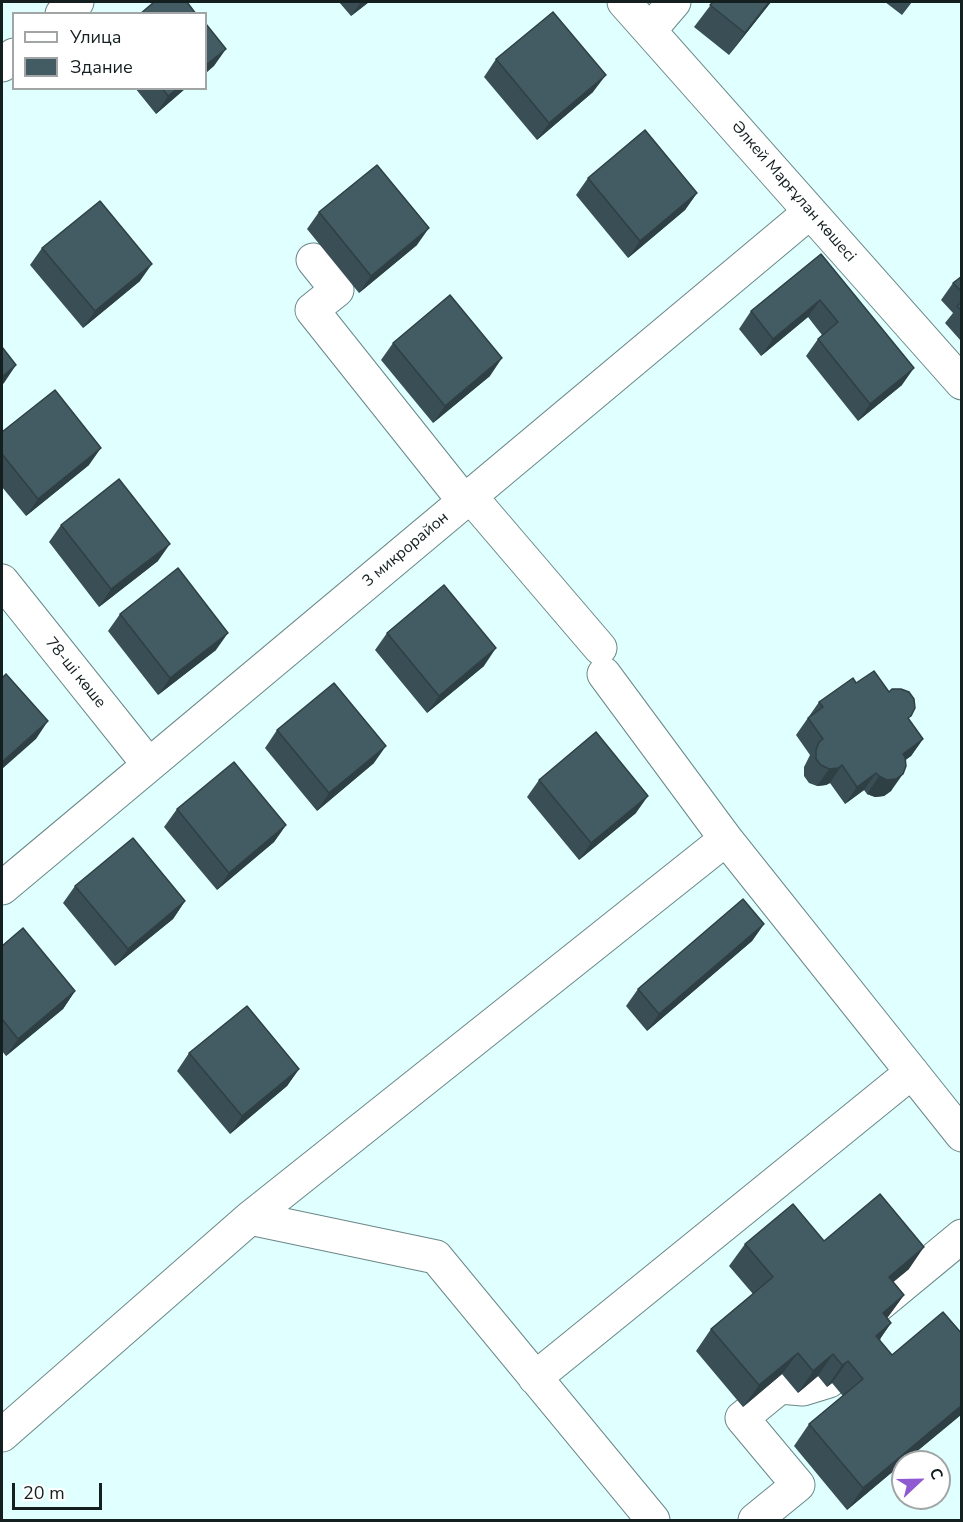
<!DOCTYPE html>
<html>
<head>
<meta charset="utf-8">
<style>
  body { margin:0 }
  #map { position:relative; width:963px; height:1522px; overflow:hidden; background:#e0ffff; font-family:"Nunito Sans",sans-serif }
  canvas { display:block }
  .frame { position:absolute; inset:0; border:3px solid #141f20; pointer-events:none }
  .legend { position:absolute; left:12px; top:12px; width:195px; height:78px; box-sizing:border-box; background:#fff; border:2px solid #a1a5a6; margin:0; padding:8px 10px; list-style:none; font-size:18px; color:#141f20 }
  .legend li { display:flex; align-items:center; gap:12px; height:30px }
  .legend b { width:30px; border:2px solid #a1a5a6 }
  .north { position:absolute; left:891px; top:1450px; width:60px; height:60px; box-sizing:border-box; background:#fff; border:2px solid #a1a5a6; border-radius:50%; rotate:68deg; font-size:16px; font-weight:700; line-height:24px; text-align:center; color:#141f20 }
  .north::after { content:''; display:block; margin:auto; width:21px; height:27px; background:#8f59d1; clip-path:polygon(50% 0,100% 100%,50% 72%,0 100%) }
  .scale { position:absolute; left:12px; top:1483px; width:90px; height:27px; box-sizing:border-box; border:3px solid #141f20; border-top:0; padding-left:8px; font-size:18px; line-height:21px; white-space:nowrap; color:#141f20; -webkit-text-stroke:4px #fff; paint-order:stroke }
</style>
</head>
<body>
<div id="map">
<canvas width="963" height="1522"></canvas>
<div class="frame"></div>
<ul class="legend">
<li><b style="height:8px;background:#fff"></b>Улица</li>
<li><b style="height:16px;background:#435b63"></b>Здание</li>
</ul>
<div class="north">С</div>
<div class="scale">20 m</div>
</div>
<script>
const ctx = document.querySelector('canvas').getContext('2d');
ctx.lineJoin = 'round';
const toPath = rows => new Path2D(rows.map(r => 'M' + r).join(''));
function stroke(path, color, width, dash) { ctx.strokeStyle = color; ctx.lineWidth = width; ctx.lineCap = dash ? 'butt' : 'round'; ctx.setLineDash(dash || []); ctx.stroke(path); }
function paint(path, color) { ctx.fillStyle = color; ctx.fill(path, 'evenodd'); }
function label(font, color, halo, rows, align = 'center') {
  ctx.font = font + ' "Nunito Sans",sans-serif'; ctx.lineWidth = 6; ctx.setLineDash([]); ctx.textBaseline = 'middle'; ctx.strokeStyle = halo; ctx.fillStyle = color; for (const [text, x, y, turn = 0] of rows) {
    ctx.save(); ctx.translate(x, y); ctx.rotate((+turn || 0) * Math.PI / 180); ctx.textAlign = isNaN(turn) ? turn : align; if (halo) ctx.strokeText(text, 0, 0); ctx.fillText(text, 0, 0); ctx.restore();
  }
}
const minor = toPath([
  [624,2,962,383],
  [62,14,77,2],
  [650,30,674,2],
  [2,65,14,55],
  [313,260,337,290,312,310,464,501],
  [470,496,600,648],
  [2,581,149,765],
  [604,674,726,839,962,1135],
  [2,888,810,212],
  [250,1218,436,1257,653,1520],
  [535,1378,912,1072],
  [2,1435,250,1218,726,839],
  [755,1520,798,1485,742,1418,780,1387,803,1389,829,1381,850,1363,863,1339,864,1317,962,1236]
]);
const wall = toPath([
  [339,2,369,2,351,16],
  [713,2,771,2,729,55,694,27],
  [885,2,912,2,902,15],
  [496,59,593,92,537,140,484,77],
  [135,88,186,88,156,114],
  [588,178,697,193,685,210,628,258,576,195],
  [319,212,417,245,359,293,307,229],
  [42,248,140,281,83,328,30,265],
  [821,254,902,385,858,421,806,356,818,339,822,335,808,317,761,356,739,329,751,311],
  [962,276,962,340,961,341,945,323,953,313,941,300,953,283],
  [393,343,490,376,433,423,381,360],
  [2,432,89,465,26,516,2,487],
  [61,525,158,561,99,607,49,542],
  [120,614,216,650,158,695,108,631],
  [387,633,484,666,427,713,375,650],
  [856,683,908,719,923,739,911,756,905,760,891,791,884,796,875,797,867,794,864,790,845,804,830,783,826,785,817,786,809,783,804,776,804,767,810,755,796,735,819,702],
  [277,730,374,763,317,811,265,748],
  [539,780,636,813,579,860,527,797],
  [177,809,286,825,274,842,217,890,164,827],
  [75,886,185,901,173,919,115,966,63,903],
  [764,924,752,941,647,1031,626,1006,638,989],
  [2,946,75,991,63,1009,6,1056,2,1051],
  [189,1053,299,1069,287,1086,230,1134,177,1071],
  [824,1241,909,1269,893,1282,904,1295,887,1318,891,1323,879,1340,892,1355,962,1414,904,1462,903,1462,903,1463,847,1510,794,1446,809,1424,843,1396,832,1383,827,1387,818,1376,798,1393,782,1374,743,1407,696,1351,711,1329,753,1294,729,1266,745,1244]
]);
const shadedWall = toPath([
  [361,2,369,2,351,16],
  [769,2,771,2,729,55,745,33],
  [226,49,214,66,206,73,206,65],
  [606,75,593,92,537,140,549,123],
  [178,88,186,88,156,114,168,96],
  [697,193,685,210,628,258,640,241],
  [429,228,417,245,359,293,371,276],
  [152,264,140,281,83,328,95,311],
  [820,300,808,317,761,356,773,339],
  [502,358,490,376,433,423,445,406],
  [16,365,4,383,2,385,2,377],
  [914,368,902,385,858,421,870,404],
  [101,448,89,465,26,516,38,499],
  [170,544,158,561,99,607,111,589],
  [228,633,216,650,158,695,170,678],
  [496,648,484,666,427,713,439,696],
  [48,721,36,739,2,769,2,762],
  [923,739,911,756,891,771,903,754],
  [386,746,374,763,317,811,329,793],
  [842,765,830,783,826,785,817,786,829,769],
  [876,773,864,790,845,804,857,787],
  [903,774,891,791,884,796,875,797,867,794,879,776],
  [648,796,636,813,579,860,591,843],
  [286,825,274,842,217,890,229,873],
  [185,901,173,919,115,966,128,949],
  [764,924,752,941,647,1031,659,1014],
  [75,991,63,1009,6,1056,18,1039],
  [299,1069,287,1086,230,1134,242,1116],
  [924,1247,909,1269,873,1299,889,1277],
  [904,1295,888,1317,867,1335,883,1313],
  [891,1323,876,1345,876,1336],
  [798,1353,782,1374,743,1407,759,1385],
  [833,1354,818,1376,798,1393,813,1371],
  [848,1361,832,1383,827,1387,842,1365],
  [962,1405,962,1414,904,1462,903,1462,903,1463,847,1510,863,1488]
]);
const building = toPath([
  [154,2,187,2,196,14,140,14,154,2],
  [713,2,769,2,745,33,710,5,713,2],
  [553,12,606,75,549,123,496,59,553,12],
  [206,24,226,49,206,65,206,24],
  [162,88,178,88,168,96,162,88],
  [645,130,697,193,640,241,588,178,645,130],
  [377,165,429,228,371,276,319,212,377,165],
  [100,201,152,264,95,311,42,248,100,201],
  [821,254,914,368,870,404,818,339,838,322,820,300,773,339,751,311,821,254],
  [962,276,962,292,953,283,962,276],
  [450,295,502,358,445,406,393,343,450,295],
  [962,302,962,311,957,306,962,302],
  [2,347,16,365,2,377,2,347],
  [55,390,101,448,38,499,2,454,2,432,55,390],
  [119,479,170,544,111,589,61,525,119,479],
  [178,568,228,633,170,678,120,614,178,568],
  [444,585,496,648,439,696,387,633,444,585],
  [874,671,889,692,892,689,901,689,909,692,914,699,915,708,911,716,908,718,923,739,903,754,905,757,906,766,903,774,896,779,887,780,879,776,876,773,857,787,842,765,838,768,829,769,821,765,816,759,816,750,819,742,823,739,808,718,823,707,819,702,853,678,856,683,874,671],
  [6,674,48,721,2,762,2,678,6,674],
  [334,683,386,746,329,793,277,730,334,683],
  [596,732,648,796,591,843,539,780,596,732],
  [234,762,286,825,229,873,177,809,234,762],
  [133,838,185,901,128,949,75,886,133,838],
  [743,899,764,924,659,1014,638,989,743,899],
  [23,928,75,991,18,1039,2,1019,2,946,23,928],
  [247,1006,299,1069,242,1116,189,1053,247,1006],
  [880,1194,924,1247,889,1277,904,1295,883,1313,891,1323,876,1336,892,1355,943,1312,962,1334,962,1405,863,1488,809,1424,863,1379,848,1361,842,1365,833,1354,813,1371,798,1353,759,1385,711,1329,773,1277,745,1244,793,1204,824,1241,880,1194]
]);
const streetNames = [
  ["Әлкей Марғұлан көшесі",793,192,49],
  ["3 микрорайон",406,550,-40],
  ["78-ші көше",75,673,51]
];
stroke(minor, '#6b8788', 35);
stroke(minor, '#fff', 33);
paint(wall, '#3a4e55');
paint(shadedWall, '#2f4045');
paint(building, '#435b63');
stroke(building, '#2f4045', 1.5);
label('16px', '#141f20', '#fff', streetNames);
</script>
</body>
</html>
